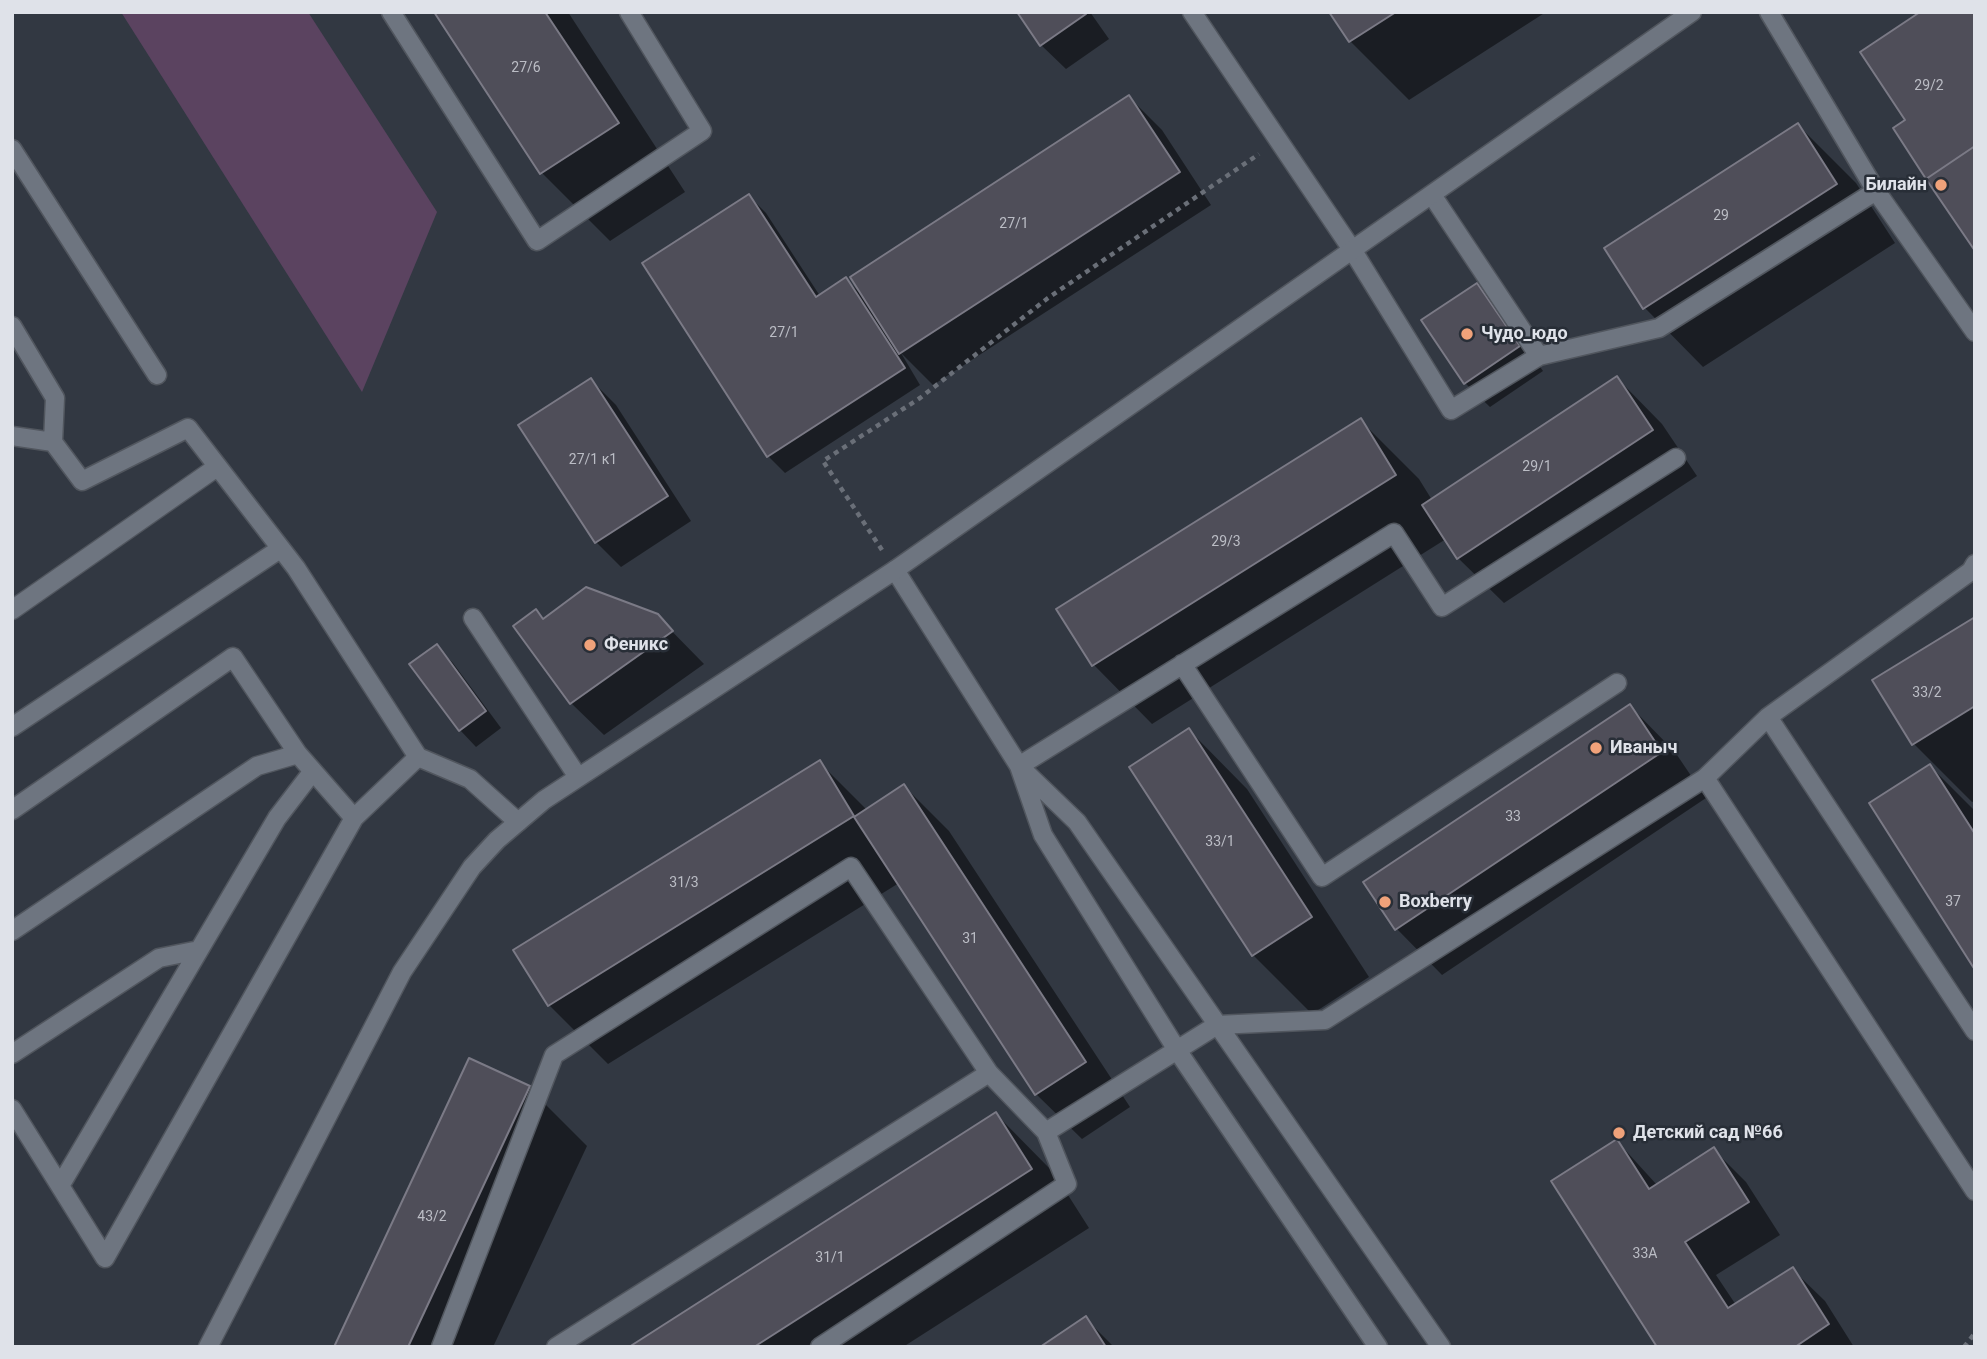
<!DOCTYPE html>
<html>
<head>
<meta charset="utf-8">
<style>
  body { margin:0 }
  #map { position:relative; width:1987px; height:1359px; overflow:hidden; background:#323842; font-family:Roboto,sans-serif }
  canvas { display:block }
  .frame { position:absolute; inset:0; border:14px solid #dfe2e9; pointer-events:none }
</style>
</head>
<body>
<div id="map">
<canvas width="1987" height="1359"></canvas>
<div class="frame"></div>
</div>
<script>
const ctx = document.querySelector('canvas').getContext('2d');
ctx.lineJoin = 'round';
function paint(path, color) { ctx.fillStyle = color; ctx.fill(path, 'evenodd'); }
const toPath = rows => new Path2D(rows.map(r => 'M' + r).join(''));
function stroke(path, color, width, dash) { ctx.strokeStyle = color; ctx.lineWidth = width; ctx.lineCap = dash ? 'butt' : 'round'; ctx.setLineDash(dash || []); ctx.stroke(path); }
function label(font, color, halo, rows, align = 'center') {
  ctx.font = font + ' Roboto,sans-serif'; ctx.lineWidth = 5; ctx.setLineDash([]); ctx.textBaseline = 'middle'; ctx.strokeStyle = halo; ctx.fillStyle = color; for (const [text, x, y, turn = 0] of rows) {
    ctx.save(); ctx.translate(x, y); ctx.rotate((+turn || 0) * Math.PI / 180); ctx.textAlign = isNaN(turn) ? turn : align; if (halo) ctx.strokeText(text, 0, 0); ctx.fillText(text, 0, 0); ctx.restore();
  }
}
const green = toPath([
  [121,12,308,12,437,212,362,392]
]);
const shadow = toPath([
  [436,12,568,12,685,192,610,241,542,173],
  [1019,12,1090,12,1109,39,1066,69,1041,45],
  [1332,12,1546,12,1409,100,1350,41],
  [1129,97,1162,130,1211,205,933,385,901,353,920,385,785,473,768,456,749,196,766,213,820,296,846,279,861,294],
  [1798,125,1856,183,1895,243,1703,367,1645,308,1606,248],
  [1476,285,1501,310,1543,371,1490,407,1465,383],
  [1617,378,1662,424,1697,476,1504,603,1458,558,1446,539,1152,724,1094,665,1059,610,1360,420,1419,479,1432,500],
  [591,380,616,405,691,521,621,567,596,542],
  [535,611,544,620,657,616,704,664,604,735,571,703],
  [1975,619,1975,801,1972,802,1914,744],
  [436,646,453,663,501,728,476,747,460,730],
  [1630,706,1675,752,1706,798,1442,975,1397,929,1366,883],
  [1189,730,1247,789,1369,977,1312,1014,1253,955],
  [819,762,867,810,904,786,949,831,1130,1107,1082,1139,1036,1094,899,883,608,1064,549,1005],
  [1930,766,1975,811,1975,966],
  [529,1088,587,1146,493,1347,335,1347],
  [996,1114,1054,1173,1089,1228,903,1347,632,1347],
  [1617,1141,1657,1185,1713,1149,1746,1182,1780,1235,1716,1275,1736,1305,1792,1269,1825,1301,1854,1347,1659,1347],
  [1086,1319,1114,1347,1043,1347]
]);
const building = toPath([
  [434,12,545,12,619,123,540,174,434,12],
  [1017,12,1084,12,1086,14,1040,46,1017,12],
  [1329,12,1396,12,1349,42,1329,12],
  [1920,12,1975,12,1975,146,1926,179,1893,128,1905,120,1860,52,1920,12],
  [1129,95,1180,172,899,354,850,277,1129,95],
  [1798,123,1837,184,1643,309,1604,248,1798,123],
  [1975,146,1975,251,1926,179,1975,146],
  [749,194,816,297,846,277,905,368,767,457,642,263,749,194],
  [1477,283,1520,346,1464,384,1421,320,1477,283],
  [1617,376,1653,430,1457,559,1422,505,1617,376],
  [591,378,668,496,595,543,518,425,591,378],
  [1361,418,1396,475,1092,666,1056,609,1361,418],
  [586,587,658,614,673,631,570,704,513,626,536,609,543,619,586,587],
  [1975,617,1975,706,1912,745,1872,680,1975,617],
  [437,644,486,711,459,731,409,664,437,644],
  [1630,704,1662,752,1395,930,1363,882,1630,704],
  [1189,728,1312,917,1252,956,1129,767,1189,728],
  [820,760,854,816,548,1006,513,950,820,760],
  [1930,764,1975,834,1975,970,1869,803,1930,764],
  [904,784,1086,1062,1035,1095,854,817,904,784],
  [469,1058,530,1086,408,1347,334,1347,469,1058],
  [996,1112,1032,1169,754,1347,629,1347,996,1112],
  [1617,1139,1649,1189,1714,1147,1749,1202,1685,1242,1728,1308,1793,1267,1829,1324,1795,1347,1657,1347,1551,1181,1617,1139],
  [1086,1316,1106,1347,1040,1347,1086,1316]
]);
const path = toPath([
  [882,550,823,461,920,398,1048,298,1259,154],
  [1964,1347,1975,1333]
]);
const lane = toPath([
  [391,12,537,241,702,131,629,12],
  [1192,12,1353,251,1451,410,1539,356,1659,328,1876,191],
  [1769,12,1876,191,1975,332],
  [12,149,157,375],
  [1432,195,1539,356],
  [12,326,55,398,53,442,82,481,188,428,296,568,418,757,470,779,518,822],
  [12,436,53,442],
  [895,570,1019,766,1043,835,1177,1050,1378,1347],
  [12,610,217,467],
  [473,618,578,777],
  [1182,664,1322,877,1617,683],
  [1768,717,1975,1031],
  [12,727,280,549],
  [1019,766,1394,533,1442,607,1676,458],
  [1021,768,1077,822,1441,1347],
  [1705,778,1975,1191],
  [12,810,233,657,298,754,354,818],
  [12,931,257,766,298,754],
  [12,1054,159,958,199,950],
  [12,1109,105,1258,354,818,418,757],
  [1046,1132,1217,1025,1325,1020,1705,778,1768,717,1971,571,1975,564],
  [60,1186,277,818,313,771],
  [441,1347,554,1055,851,867,989,1073,1046,1132,1067,1184,820,1347],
  [556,1347,989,1073]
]);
const street = toPath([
  [208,1347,402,972,472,867,497,840,544,800,895,570,1692,12]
]);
const markers = [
  [1941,185,7,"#f0a27a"],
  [1467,334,7,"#f0a27a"],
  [590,645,7,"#f0a27a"],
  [1596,748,7,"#f0a27a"],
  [1385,902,7,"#f0a27a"],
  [1619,1133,7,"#f0a27a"]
];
const numberNames = [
  ["27/6",526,68],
  ["29/2",1929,86],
  ["29",1721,216],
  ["27/1",1014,224],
  ["27/1",784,333],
  ["27/1 к1",593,460],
  ["29/1",1537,467],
  ["29/3",1226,542],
  ["33/2",1927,693],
  ["33",1513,817],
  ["33/1",1220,842],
  ["31/3",684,883],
  ["37",1953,902],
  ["31",970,939],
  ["43/2",432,1217],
  ["33А",1645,1254],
  ["31/1",830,1258]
];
const poiNames = [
  ["Билайн",1927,185,"right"],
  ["Чудо_юдо",1481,334],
  ["Феникс",604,645],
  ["Иваныч",1610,748],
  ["Boxberry",1399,902],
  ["Детский сад №66",1633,1133]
];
paint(green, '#5b4360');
paint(shadow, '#0007');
paint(building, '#4f4e59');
stroke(building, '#7b7a86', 2);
stroke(lane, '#51565e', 21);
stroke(street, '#51565e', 21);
stroke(path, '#6a6f78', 4.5, [5, 5]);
stroke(lane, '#6e7580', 18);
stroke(street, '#6e7580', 18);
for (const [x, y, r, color] of markers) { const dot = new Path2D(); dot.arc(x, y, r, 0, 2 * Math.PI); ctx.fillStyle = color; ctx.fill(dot); stroke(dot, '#282e37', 2.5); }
label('14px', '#bbbdc5', null, numberNames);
label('bold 18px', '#dfe2e9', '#282e37', poiNames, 'left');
</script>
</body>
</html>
